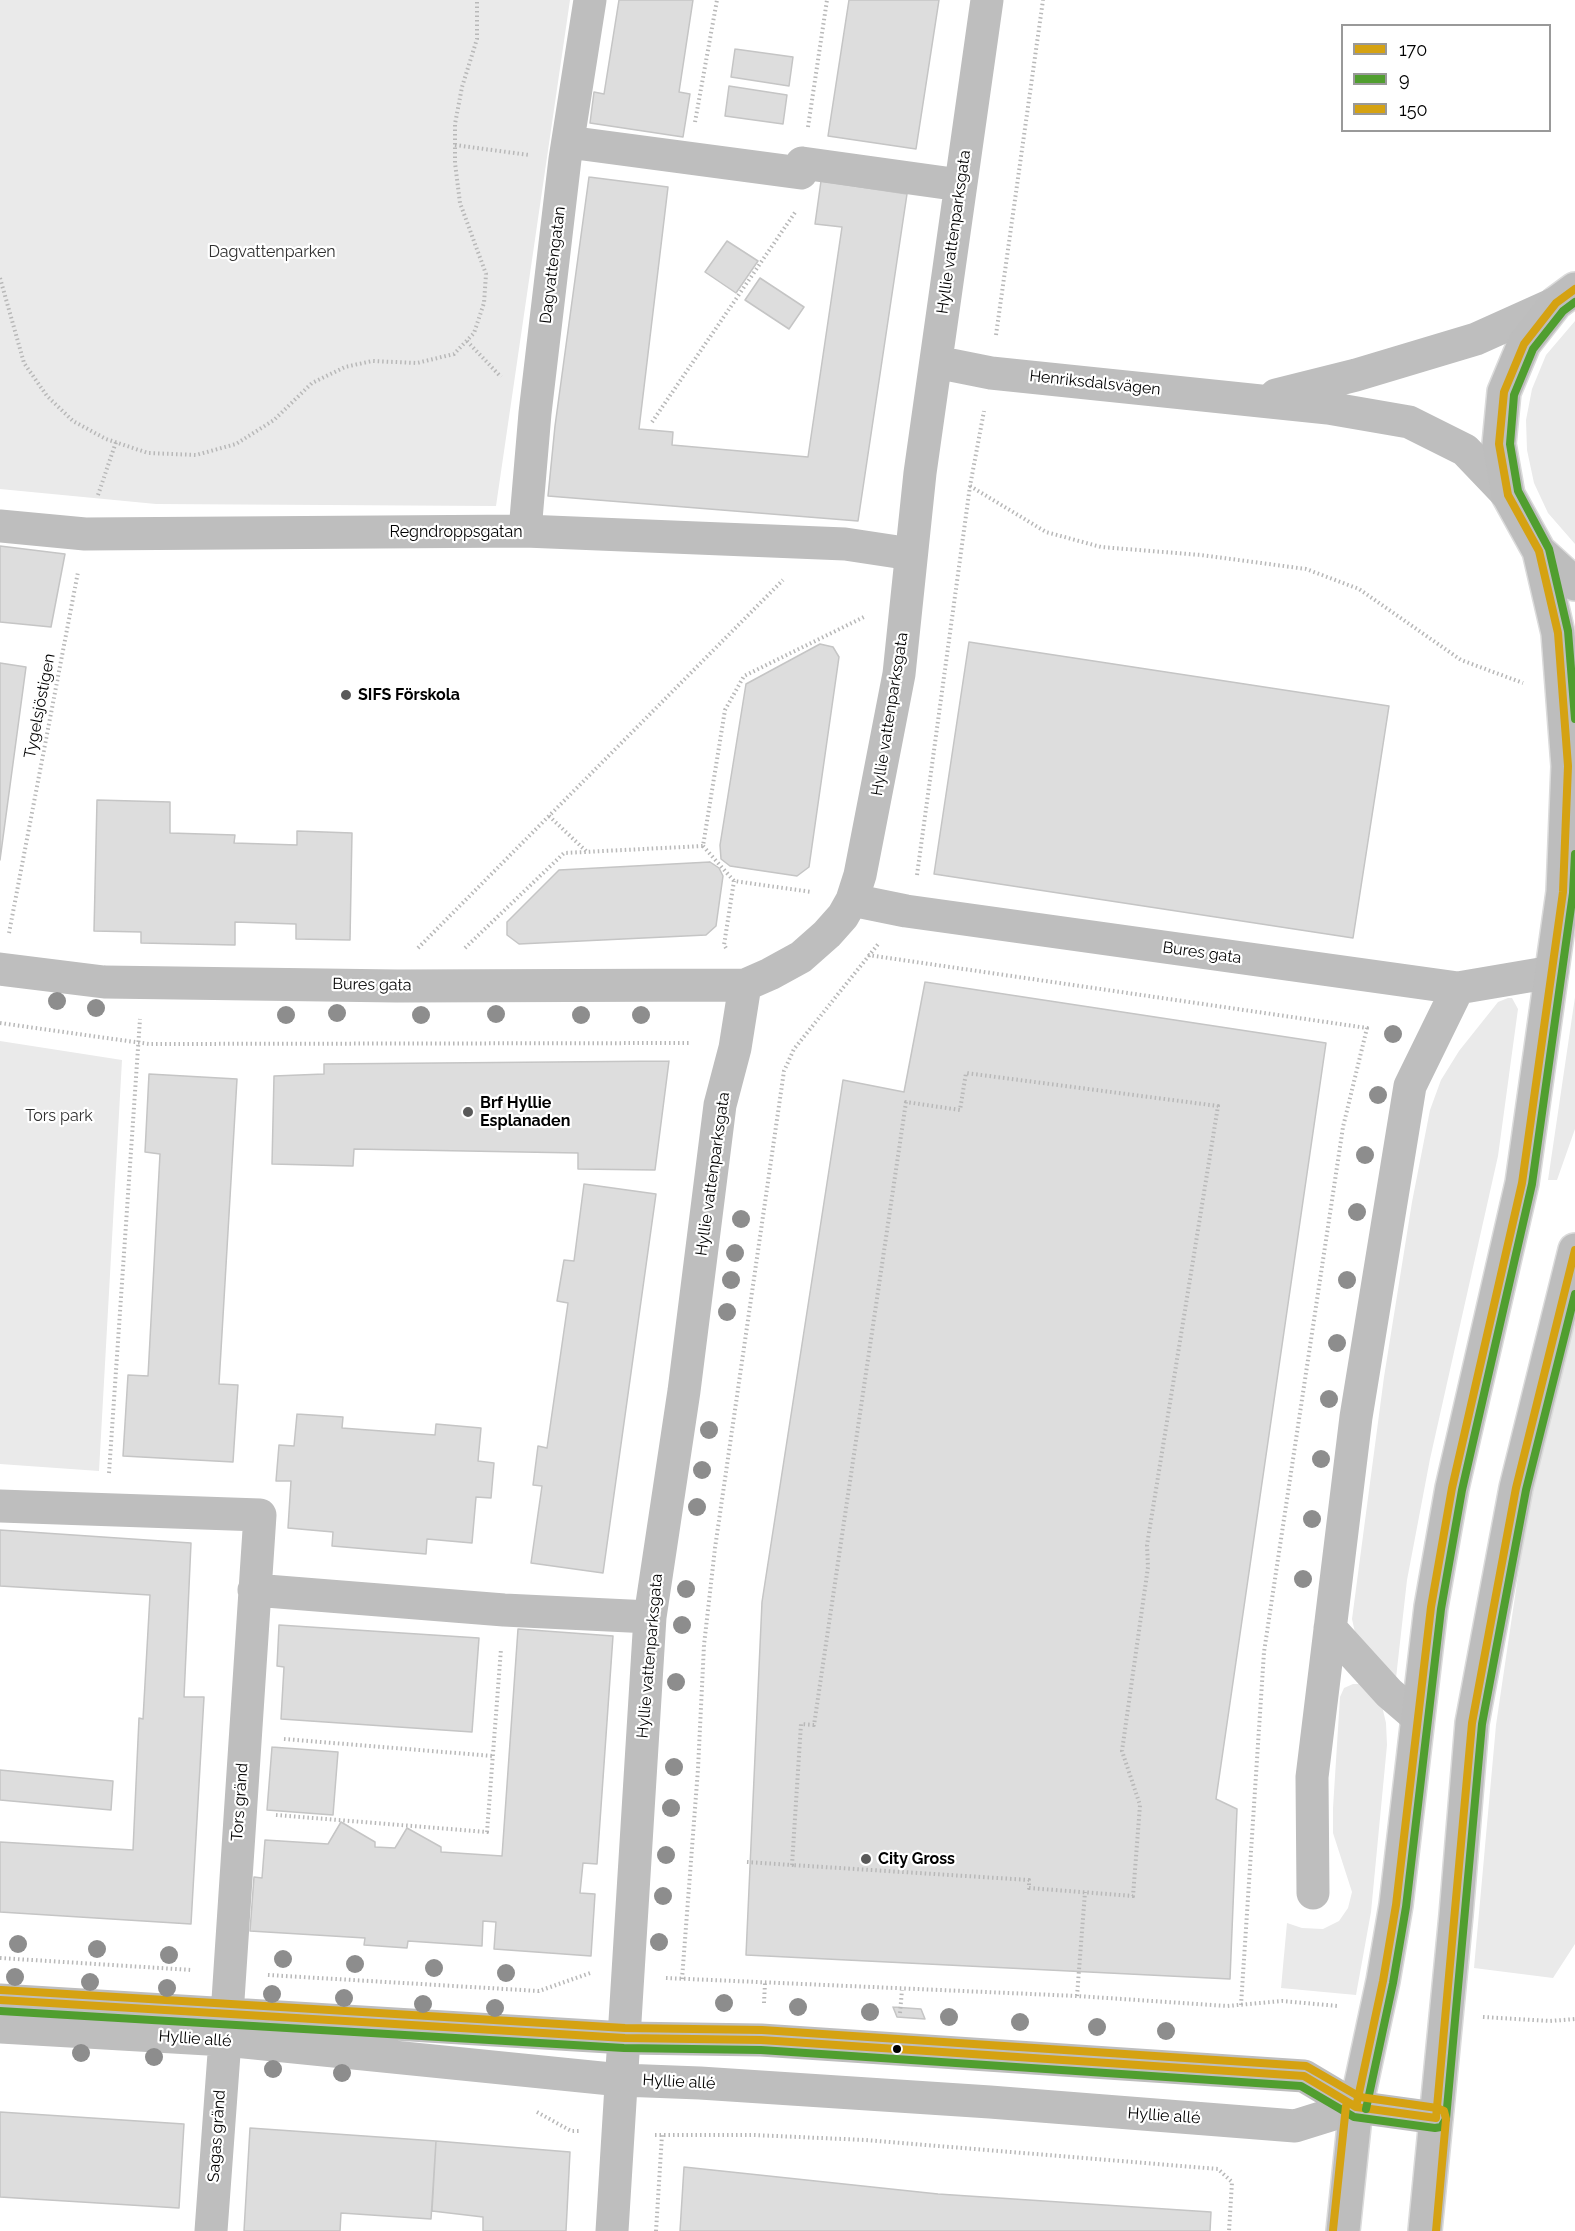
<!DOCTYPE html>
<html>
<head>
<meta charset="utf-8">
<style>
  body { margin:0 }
  #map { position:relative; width:1575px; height:2231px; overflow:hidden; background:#fff; font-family:Raleway,sans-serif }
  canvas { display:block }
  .legend { position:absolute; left:1341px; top:24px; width:210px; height:108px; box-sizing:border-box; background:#fff; border:2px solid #999; margin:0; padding:8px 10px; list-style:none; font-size:18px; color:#000 }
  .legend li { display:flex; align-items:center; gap:12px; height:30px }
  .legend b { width:30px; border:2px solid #999 }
</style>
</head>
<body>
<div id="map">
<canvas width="1575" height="2231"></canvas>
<ul class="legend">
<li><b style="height:8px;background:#d5a212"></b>170</li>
<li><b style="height:8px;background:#509e2f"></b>9</li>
<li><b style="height:8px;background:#d5a212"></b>150</li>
</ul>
</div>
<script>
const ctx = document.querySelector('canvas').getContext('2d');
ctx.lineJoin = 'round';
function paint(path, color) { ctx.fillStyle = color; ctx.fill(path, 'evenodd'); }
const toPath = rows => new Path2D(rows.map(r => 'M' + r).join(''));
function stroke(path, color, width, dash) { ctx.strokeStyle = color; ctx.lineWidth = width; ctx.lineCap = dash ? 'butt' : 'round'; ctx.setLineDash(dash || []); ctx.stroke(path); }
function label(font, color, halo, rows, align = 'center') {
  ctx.font = font + ' Raleway,sans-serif'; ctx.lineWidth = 4.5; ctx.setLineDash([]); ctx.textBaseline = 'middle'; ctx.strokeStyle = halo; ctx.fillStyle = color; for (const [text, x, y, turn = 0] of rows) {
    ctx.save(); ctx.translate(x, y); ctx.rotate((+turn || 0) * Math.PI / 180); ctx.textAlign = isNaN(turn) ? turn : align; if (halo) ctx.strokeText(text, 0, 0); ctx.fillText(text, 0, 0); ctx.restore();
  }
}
const green = toPath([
  [0,0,570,0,496,506,156,504,0,489],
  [1575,321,1575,544,1548,513,1534,483,1527,450,1526,420,1532,389,1546,355],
  [1575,997,1575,1129,1557,1180,1548,1180],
  [1508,998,1512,998,1518,1009,1498,1156,1430,1459,1407,1580,1396,1678,1356,1637,1352,1619,1384,1377,1412,1202,1430,1110,1441,1080,1459,1051,1498,1002],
  [0,1041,122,1060,99,1471,0,1464],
  [1575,1285,1575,1944,1553,1978,1474,1968,1496,1725,1532,1481],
  [1353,1684,1361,1684,1382,1706,1386,1723,1387,1745,1371,1912,1356,1995,1281,1988,1287,1923,1302,1928,1323,1929,1339,1921,1348,1908,1352,1892,1333,1833,1333,1808,1340,1697,1344,1688]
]);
const building = toPath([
  [619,0,693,0,679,92,690,94,683,137,590,123,594,92,604,94,619,0],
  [849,0,939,0,916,149,828,136,849,0],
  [735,49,793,57,789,86,731,77,735,49],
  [729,86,787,95,783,124,725,116,729,86],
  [589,177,668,187,639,429,673,432,672,445,808,457,842,227,815,224,821,181,907,194,858,521,548,496,555,426,589,177],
  [727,241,758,261,736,293,705,272,727,241],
  [760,278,804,307,789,329,745,300,760,278],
  [0,546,65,554,51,627,0,622,0,546],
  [969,642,1389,706,1353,938,934,874,969,642],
  [820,644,833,647,839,657,809,867,797,876,730,866,721,859,720,845,746,684,820,644],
  [0,663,26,667,0,860,0,663],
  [97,800,170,802,170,833,235,835,234,843,297,845,297,831,352,833,350,940,296,939,296,924,235,922,235,945,141,943,141,932,94,931,97,800],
  [710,862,719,868,723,876,716,926,706,935,519,944,507,935,507,922,559,870,710,862],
  [925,982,1326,1043,1216,1799,1237,1809,1230,1979,746,1955,762,1602,843,1080,904,1092,925,982],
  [669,1061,655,1170,578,1169,578,1153,354,1149,353,1166,272,1164,274,1076,324,1074,324,1064,669,1061],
  [149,1074,237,1079,219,1384,238,1385,233,1462,123,1456,128,1375,148,1376,160,1154,145,1152,149,1074],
  [584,1184,656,1194,603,1573,531,1563,542,1486,533,1485,538,1446,547,1448,568,1303,557,1301,564,1260,574,1261,584,1184],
  [297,1414,343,1417,342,1428,435,1435,436,1424,481,1428,478,1461,494,1463,491,1498,476,1497,472,1543,427,1539,426,1554,332,1546,333,1532,288,1528,291,1481,276,1481,279,1445,294,1446,297,1414],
  [0,1530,191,1543,184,1697,204,1697,191,1924,0,1912,0,1842,133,1850,139,1718,143,1719,150,1595,0,1586,0,1530],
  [279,1625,479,1638,472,1732,281,1719,284,1667,277,1666,279,1625],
  [518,1629,613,1636,597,1864,583,1863,580,1893,595,1894,591,1956,494,1949,496,1922,483,1921,482,1946,408,1941,407,1948,364,1945,365,1938,250,1931,254,1877,262,1878,265,1840,328,1844,341,1822,375,1842,375,1847,395,1848,407,1828,441,1847,441,1852,502,1856,518,1629],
  [272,1747,338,1752,333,1815,267,1810,272,1747],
  [0,1770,113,1781,111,1810,0,1800,0,1770],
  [893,2007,921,2009,925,2019,897,2017,893,2007],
  [0,2112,184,2124,179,2208,0,2197,0,2112],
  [250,2128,436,2141,431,2219,341,2213,340,2231,244,2231,250,2128],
  [436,2141,570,2152,566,2231,483,2231,483,2217,432,2211,436,2141],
  [684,2167,938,2194,1211,2212,1210,2231,680,2231,684,2167]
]);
const path = toPath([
  [695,122,717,0],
  [808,127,827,0],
  [455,145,529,155],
  [0,278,24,363,47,396,73,421,106,439,148,453,196,455,236,444,274,420,312,383,345,367,372,361,417,363,454,354,474,333,484,303,486,274,460,203,455,163,455,124,462,87,477,39,477,0],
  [996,335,1043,0],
  [467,341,501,377],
  [652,422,796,211],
  [970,486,1046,532,1101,547,1201,555,1306,569,1359,589,1461,660,1523,683],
  [98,495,116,442],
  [549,816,586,851],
  [703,846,734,881,812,892],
  [917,875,970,486,984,411],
  [9,933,78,572],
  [418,948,783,580],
  [465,948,564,853,703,846,725,710,744,676,866,616],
  [726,948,724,945,734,881],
  [868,955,1367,1028,1343,1127,1264,1652,1241,2005],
  [0,1023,149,1044,689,1043],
  [109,1473,140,1019],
  [284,1739,493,1756],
  [276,1815,487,1832,501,1649],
  [747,1862,792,1865,801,1724,814,1725,906,1102,960,1110,966,1073,1218,1106,1147,1545,1148,1567,1122,1751,1140,1805,1133,1896,1029,1888,1029,1880,792,1865],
  [0,1958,192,1970],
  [268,1975,539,1991,590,1973],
  [666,1978,1077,1996,1227,2006,1282,2001,1338,2006],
  [682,1979,698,1769,704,1645,715,1548,784,1071,794,1049,879,943],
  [1077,1996,1085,1892],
  [764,2003,765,1983],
  [900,2013,902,1990],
  [1483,2017,1550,2021,1575,2019],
  [537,2112,571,2131,581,2131],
  [655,2135,754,2135,865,2140,1218,2169,1232,2182,1229,2231],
  [656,2231,662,2135]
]);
const minor = toPath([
  [568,142,801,173,802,163,960,185],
  [936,362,991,373,1328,408,1409,422,1465,450,1508,495],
  [1276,395,1356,375,1476,339,1556,303],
  [0,526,85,534,525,531,845,544,911,554],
  [525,531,535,413,565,159,590,0],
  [852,900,906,911,1458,988,1552,972],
  [0,969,104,982,397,986,745,985],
  [0,1506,260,1515,227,2015],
  [254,1590,504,1610,650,1617],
  [1330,1628,1389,1693,1417,1717],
  [1313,1893,1312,1777,1356,1417,1410,1086,1458,988],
  [0,2000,625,2038,761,2040,1304,2076,1356,2107,1436,2118],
  [0,2027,225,2040,621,2080,700,2083,990,2102,1295,2126,1356,2107],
  [211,2231,225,2040],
  [612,2231,650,1617,684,1391,720,1105,735,1048,745,985,770,974,801,957,827,934,843,916,852,900,860,875,899,674,920,473,987,0]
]);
const major = toPath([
  [1539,551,1575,584],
  [1343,2231,1356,2107,1383,1981,1396,1905,1431,1607,1452,1488,1522,1183,1563,892,1568,766,1558,633,1539,551,1508,495,1499,444,1504,392,1524,344,1556,303,1575,289],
  [1425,2231,1456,1915,1472,1723,1516,1488,1575,1250]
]);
const bus1 = toPath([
  [0,2000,625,2038,761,2040,1304,2076,1356,2107,1436,2118,1472,1723,1516,1488,1575,1250],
  [1356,2107,1383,1981,1396,1905,1431,1607,1452,1488,1522,1183,1563,892,1568,766,1558,633,1539,551,1508,495,1499,444,1504,392,1524,344,1556,303,1575,289]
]);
const bus2 = toPath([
  [1575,302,1563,311,1533,349,1514,395,1510,444,1518,491,1549,549,1568,631,1575,719],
  [0,2011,624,2048,761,2050,1301,2086,1354,2117,1435,2128,1441,2127,1446,2119,1482,1724,1526,1490,1575,1294],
  [1366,2109,1393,1983,1406,1907,1441,1609,1462,1490,1532,1184,1573,893,1575,854]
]);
const bus3 = toPath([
  [1,1990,625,2028,762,2030,1306,2066,1360,2097,1437,2108,1444,2111,1446,2119,1436,2231],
  [1333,2230,1346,2106]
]);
const trees = [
  [57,1001],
  [96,1008],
  [337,1013],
  [496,1014],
  [286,1015],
  [421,1015],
  [581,1015],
  [641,1015],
  [1393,1034],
  [1378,1095],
  [1365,1155],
  [1357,1212],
  [741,1219],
  [735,1253],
  [731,1280],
  [1347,1280],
  [727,1312],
  [1337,1343],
  [1329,1399],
  [709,1430],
  [1321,1459],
  [702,1470],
  [697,1507],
  [1312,1519],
  [1303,1579],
  [686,1589],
  [682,1625],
  [676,1682],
  [674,1767],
  [671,1808],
  [666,1855],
  [663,1896],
  [659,1942],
  [18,1944],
  [97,1949],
  [169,1955],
  [283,1959],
  [355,1964],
  [434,1968],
  [506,1973],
  [15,1977],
  [90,1982],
  [167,1988],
  [272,1994],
  [344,1998],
  [724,2003],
  [423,2004],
  [798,2007],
  [495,2008],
  [870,2012],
  [949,2017],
  [1020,2022],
  [1097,2027],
  [1166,2031],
  [81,2053],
  [154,2057],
  [273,2069],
  [342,2073]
];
const markers = [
  [346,695,6,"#595959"],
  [468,1112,6,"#595959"],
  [866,1859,6,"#595959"],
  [897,2049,5,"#000"]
];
const streetNames = [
  ["Hyllie vattenparksgata",954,232,-82],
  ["Dagvattengatan",553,265,-83],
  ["Henriksdalsvägen",1095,383,6],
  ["Regndroppsgatan",456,532],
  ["Tygelsjöstigen",40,706,-79],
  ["Hyllie vattenparksgata",890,714,-81],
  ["Bures gata",1202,953,8],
  ["Bures gata",372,985,1],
  ["Hyllie vattenparksgata",713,1174,-82],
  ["Hyllie vattenparksgata",650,1656,-85],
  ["Tors gränd",240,1802,-86],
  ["Hyllie allé",195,2039,4],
  ["Hyllie allé",679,2082,3],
  ["Hyllie allé",1164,2116,4],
  ["Sagas gränd",217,2136,-86]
];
const parkNames = [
  ["Dagvattenparken",272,252],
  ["Tors park",59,1116]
];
const poiNames = [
  ["SIFS Förskola",358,695],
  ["Brf Hyllie",480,1103],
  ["Esplanaden",480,1121],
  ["City Gross",878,1859]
];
paint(green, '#eaeaea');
paint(building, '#ddd');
stroke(building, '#c5c5c5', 1.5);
stroke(major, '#dbdbdb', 36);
stroke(path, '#b8b8b8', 4, [1.5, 3]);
stroke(minor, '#bebebe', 33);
stroke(major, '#bdbdbd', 33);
stroke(bus1, '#d5a212', 8);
stroke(bus2, '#509e2f', 8);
stroke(bus3, '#d5a212', 8);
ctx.fillStyle = '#8d8d8d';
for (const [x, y] of trees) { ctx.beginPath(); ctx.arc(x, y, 9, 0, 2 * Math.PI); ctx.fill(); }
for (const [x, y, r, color] of markers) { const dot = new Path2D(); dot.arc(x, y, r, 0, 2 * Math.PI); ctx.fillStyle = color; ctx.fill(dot); stroke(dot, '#fff', 2); }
label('16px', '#000', '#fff', streetNames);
label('16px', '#303030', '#fff', parkNames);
label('bold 16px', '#000', '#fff', poiNames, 'left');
</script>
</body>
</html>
